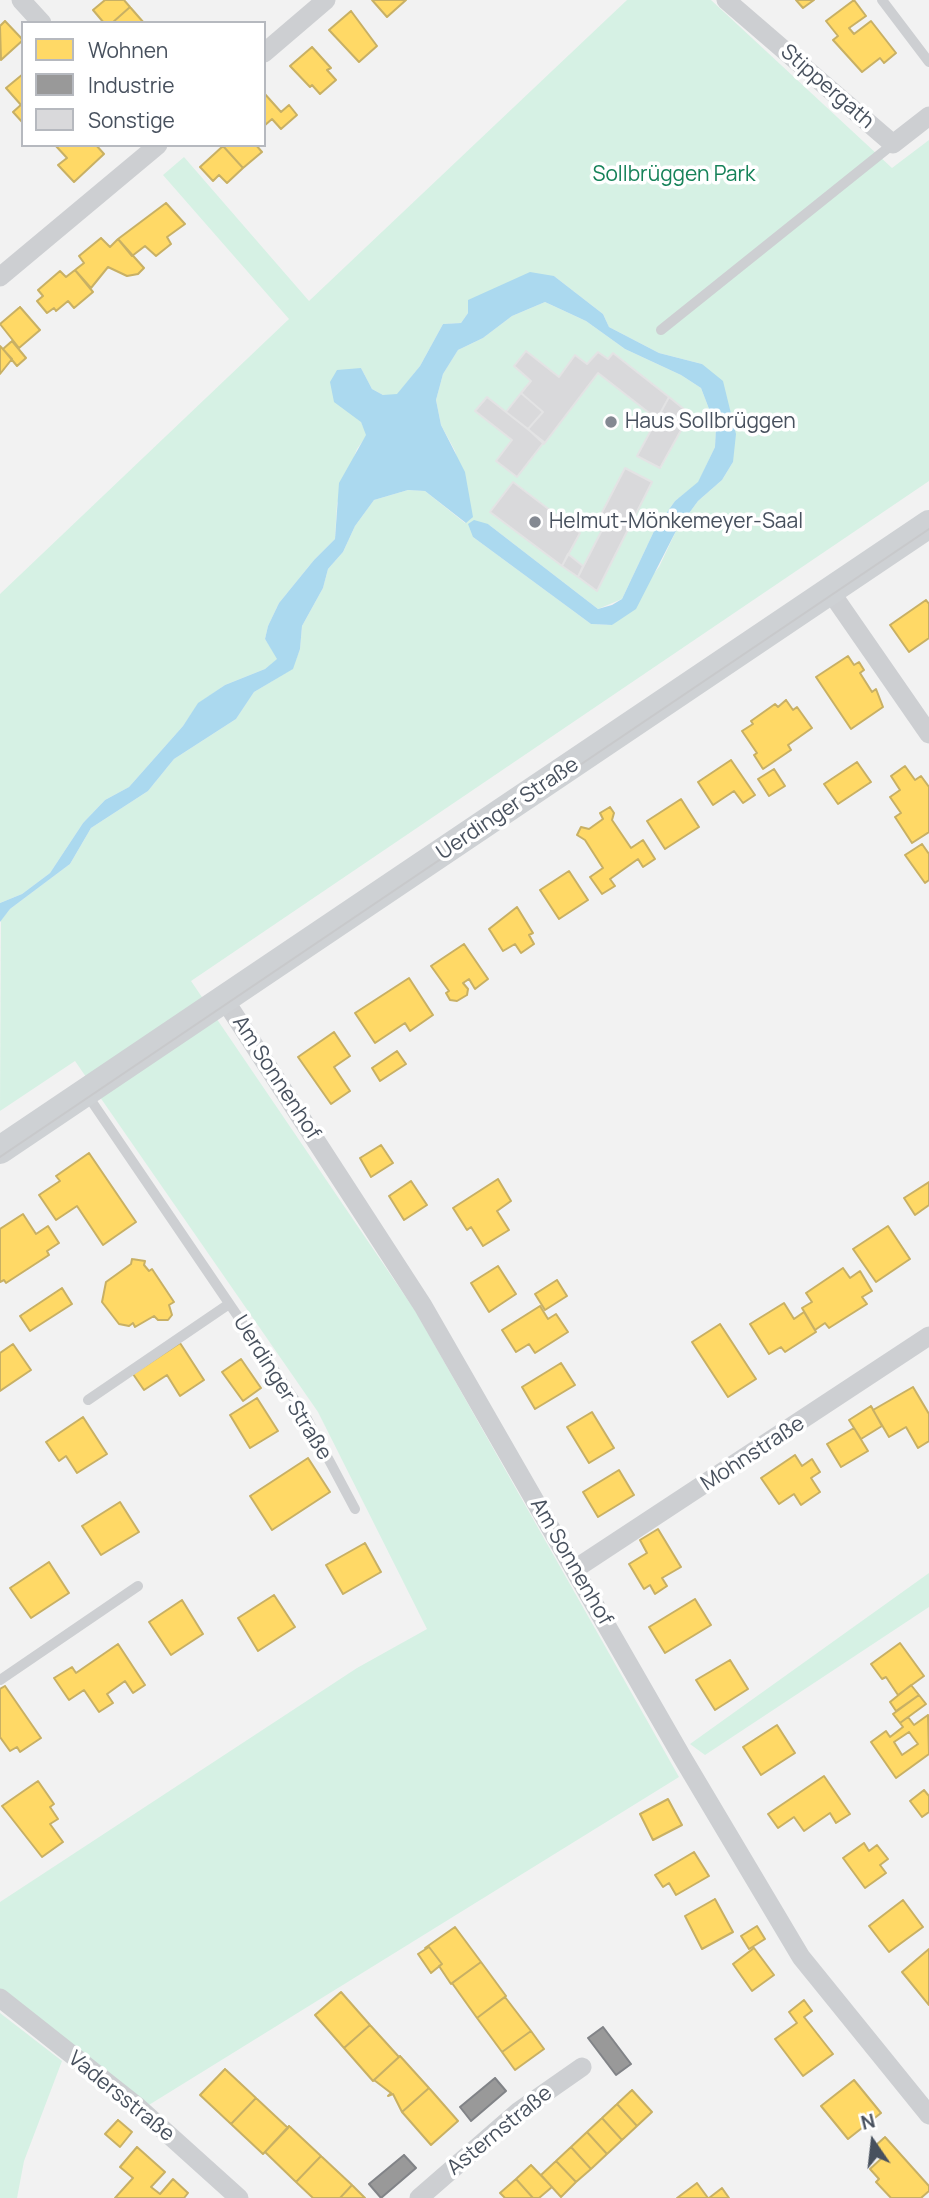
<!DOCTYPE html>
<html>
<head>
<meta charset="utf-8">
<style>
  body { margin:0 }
  #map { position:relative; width:929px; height:2198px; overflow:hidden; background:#f2f2f2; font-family:Manrope,sans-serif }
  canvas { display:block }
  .legend { position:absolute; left:21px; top:21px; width:245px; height:126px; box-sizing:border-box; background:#fff; border:2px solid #b6b9bf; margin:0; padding:9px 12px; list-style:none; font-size:21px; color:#48515e }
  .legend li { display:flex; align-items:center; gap:14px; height:35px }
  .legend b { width:35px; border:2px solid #b6b9bf }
  .north { position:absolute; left:838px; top:2107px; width:70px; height:70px; -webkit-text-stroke:5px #fff; paint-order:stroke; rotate:346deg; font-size:19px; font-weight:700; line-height:28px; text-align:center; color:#48515e }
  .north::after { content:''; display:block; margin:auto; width:24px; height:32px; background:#48515e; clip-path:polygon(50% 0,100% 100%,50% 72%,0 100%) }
</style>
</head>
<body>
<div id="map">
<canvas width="929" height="2198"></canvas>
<ul class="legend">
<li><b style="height:19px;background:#ffd966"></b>Wohnen</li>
<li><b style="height:19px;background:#999"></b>Industrie</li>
<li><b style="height:19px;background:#d9d9db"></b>Sonstige</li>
</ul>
<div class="north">N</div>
</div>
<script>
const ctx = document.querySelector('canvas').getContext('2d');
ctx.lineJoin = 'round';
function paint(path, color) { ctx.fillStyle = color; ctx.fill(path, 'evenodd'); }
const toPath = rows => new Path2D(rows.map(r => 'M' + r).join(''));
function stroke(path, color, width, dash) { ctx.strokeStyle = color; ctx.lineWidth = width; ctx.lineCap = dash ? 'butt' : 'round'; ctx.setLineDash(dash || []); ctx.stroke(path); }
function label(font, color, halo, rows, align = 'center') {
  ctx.font = font + ' Manrope,sans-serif'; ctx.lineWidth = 7; ctx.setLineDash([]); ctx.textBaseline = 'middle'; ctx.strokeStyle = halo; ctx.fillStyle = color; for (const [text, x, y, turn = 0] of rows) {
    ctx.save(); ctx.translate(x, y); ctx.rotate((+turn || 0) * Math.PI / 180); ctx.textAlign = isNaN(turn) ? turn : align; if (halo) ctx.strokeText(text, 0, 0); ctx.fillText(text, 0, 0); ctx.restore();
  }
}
const green = toPath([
  [627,0,711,0,892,168,929,140,929,481,191,981,416,1312,679,1777,144,2108,0,1990,0,1902,357,1668,427,1629,318,1412,75,1061,0,1111,1,920,10,909,70,864,91,828,148,791,174,759,236,719,254,692,292,669,300,649,302,626,323,588,328,569,343,552,355,526,374,500,408,490,425,491,465,523,472,517,455,451,441,425,436,400,443,374,458,350,483,338,512,316,545,302,586,321,625,349,681,375,701,388,716,427,715,447,698,483,675,501,655,529,622,599,598,609,488,524,473,537,591,624,612,625,659,567,676,531,698,501,722,480,733,462,702,364,659,353,609,327,603,314,554,276,468,313,461,323,443,324,420,366,397,395,383,395,372,389,361,368,361,422,367,435,357,449,337,504,335,539,314,560,279,603,268,626,265,639,278,659,265,669,225,685,199,703,183,726,129,787,105,800,83,823,50,873,22,894,0,903,0,594,289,319,163,175,184,157,309,301],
  [526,351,559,377,575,356,587,364,598,352,608,359,614,353,690,414,661,468,637,456,657,419,598,373,516,477,496,461,512,440,475,411,487,397,506,412,531,381,514,366],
  [625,469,652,482,597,591,490,512,514,482,580,533,568,554,583,566,602,530,595,526],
  [929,1573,929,1607,705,1755,690,1744],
  [0,2013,62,2061,24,2161,17,2198,0,2198]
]);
const water = toPath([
  [530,272,554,276,603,314,609,327,659,353,702,364,723,381,736,434,733,462,722,480,698,501,676,531,636,609,612,625,591,624,473,537,468,524,474,520,488,524,598,609,612,605,622,599,655,529,675,501,698,482,715,447,716,427,701,388,681,375,625,349,586,321,545,302,512,316,483,338,458,350,443,374,436,400,441,425,465,472,473,517,466,523,425,491,408,490,374,500,355,526,343,552,328,569,323,588,302,626,300,649,293,669,254,692,236,719,174,759,148,791,91,828,70,864,10,909,0,922,0,903,22,894,50,873,83,823,105,800,129,787,183,726,198,703,225,685,265,669,277,659,265,639,268,626,279,603,314,560,335,539,339,483,366,435,361,422,334,402,330,382,337,370,361,368,372,389,383,395,397,394,420,366,443,324,461,323,468,313,468,300]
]);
const homes = toPath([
  [105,0,124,0,130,7,112,23,104,23,93,10,105,0],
  [372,0,406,0,387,17,372,0],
  [796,0,814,0,803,8,796,0],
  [854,0,866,16,849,28,854,34,871,21,896,53,884,63,880,58,862,72,833,40,838,36,826,21,854,0],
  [130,7,144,23,112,23,130,7],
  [351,11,377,46,359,62,329,30,351,11],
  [5,21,23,40,1,60,0,26,5,21],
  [312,47,331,68,327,70,336,80,320,94,312,85,310,87,290,66,312,47],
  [23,74,23,103,21,105,6,88,23,74],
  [264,93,281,112,289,105,297,115,281,129,272,119,264,126,264,93],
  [23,103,23,123,13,112,23,103],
  [55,145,96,145,104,154,74,182,58,165,67,158,55,145],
  [256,145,262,152,243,168,223,146,256,145],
  [223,146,243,168,227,183,219,175,213,181,200,167,223,146],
  [166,203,185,224,167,237,171,244,156,256,145,246,132,256,118,239,166,203],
  [101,238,110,247,118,239,144,268,138,274,127,276,108,267,91,288,75,270,84,263,79,256,101,238],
  [75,270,93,292,74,308,68,301,56,311,54,308,47,313,37,301,43,296,38,290,60,271,66,277,75,270],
  [20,307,40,330,19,348,0,324,20,307],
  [12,341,26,358,17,366,3,349,12,341],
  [0,346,12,359,0,374,0,346],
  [926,600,929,604,929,638,909,652,890,625,926,600],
  [848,656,854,665,859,662,864,670,860,673,872,692,876,689,883,707,851,729,816,677,848,656],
  [786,700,793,710,797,707,812,728,788,745,791,750,763,769,754,755,757,753,742,731,753,724,751,721,775,704,778,707,786,700],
  [731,760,755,795,743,803,734,791,713,805,698,782,731,760],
  [857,762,871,782,838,804,824,784,857,762],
  [905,766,915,780,921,776,929,787,929,832,912,843,895,817,901,813,890,797,900,790,891,776,905,766],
  [774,769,785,786,769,796,758,779,774,769],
  [681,799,699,827,665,849,647,821,681,799],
  [610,807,614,813,612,820,631,848,643,840,655,859,643,867,638,859,610,879,615,886,602,894,590,877,603,868,585,840,577,835,581,827,589,829,603,819,600,813,610,807],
  [922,844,929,854,929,880,925,883,905,855,922,844],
  [569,871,588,900,559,919,540,890,569,871],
  [517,907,533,933,529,935,534,944,521,953,515,944,503,951,489,929,517,907],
  [464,944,488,979,475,989,469,979,463,983,468,989,467,995,457,1001,450,1000,446,993,449,991,431,966,464,944],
  [409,978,433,1015,410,1031,405,1023,375,1043,355,1013,409,978],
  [334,1032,350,1056,334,1067,350,1091,331,1104,298,1057,334,1032],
  [397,1051,406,1064,380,1081,372,1068,397,1051],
  [381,1145,393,1163,371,1177,360,1158,381,1145],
  [89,1153,136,1222,103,1245,77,1206,56,1220,39,1195,60,1181,56,1176,89,1153],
  [498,1179,511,1201,497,1211,509,1230,483,1246,471,1227,467,1230,453,1208,498,1179],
  [411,1181,427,1205,404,1220,389,1196,411,1181],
  [929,1182,929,1205,915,1215,904,1198,929,1182],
  [23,1214,36,1234,48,1226,59,1243,47,1251,49,1255,6,1283,4,1280,0,1282,0,1229,23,1214],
  [888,1226,910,1259,876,1282,853,1249,888,1226],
  [132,1259,145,1261,144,1265,149,1271,152,1269,174,1302,169,1305,172,1315,168,1320,158,1320,154,1316,135,1327,133,1323,129,1326,119,1324,102,1302,106,1282,131,1264,132,1259],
  [498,1266,516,1294,489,1312,471,1283,498,1266],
  [843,1268,850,1278,860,1271,872,1291,862,1297,867,1304,829,1328,825,1323,815,1330,802,1308,812,1302,806,1293,843,1268],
  [557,1280,567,1296,545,1310,535,1294,557,1280],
  [62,1288,72,1304,30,1331,20,1316,62,1288],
  [784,1303,794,1319,804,1312,816,1332,785,1352,781,1347,769,1354,750,1324,784,1303],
  [540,1306,548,1319,556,1314,568,1332,535,1353,529,1344,516,1352,502,1330,540,1306],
  [720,1324,756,1379,728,1397,692,1342,720,1324],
  [180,1343,204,1380,180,1396,167,1375,144,1390,133,1374,180,1343],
  [13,1344,31,1370,0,1391,0,1353,13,1344],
  [241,1359,261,1388,243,1401,222,1372,241,1359],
  [561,1363,575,1385,535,1409,522,1387,561,1363],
  [913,1387,929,1414,929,1441,918,1448,906,1427,889,1437,873,1410,913,1387],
  [257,1398,278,1431,250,1448,230,1415,257,1398],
  [871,1406,882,1426,861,1439,849,1420,871,1406],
  [592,1412,614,1448,589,1463,567,1427,592,1412],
  [83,1417,107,1454,77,1473,66,1456,59,1461,46,1442,83,1417],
  [854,1428,868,1451,841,1467,827,1444,854,1428],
  [795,1455,802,1466,812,1459,820,1472,811,1478,820,1492,801,1505,794,1494,779,1504,761,1478,795,1455],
  [308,1458,330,1492,272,1530,250,1496,308,1458],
  [619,1470,634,1495,598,1517,583,1492,619,1470],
  [120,1502,139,1532,101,1555,82,1526,120,1502],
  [658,1529,681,1567,662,1578,667,1586,655,1594,650,1585,644,1589,629,1564,647,1553,640,1540,658,1529],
  [365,1543,381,1572,343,1594,326,1565,365,1543],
  [49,1562,69,1593,31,1618,10,1588,49,1562],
  [274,1595,295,1627,258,1651,238,1618,274,1595],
  [695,1599,711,1625,665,1653,649,1627,695,1599],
  [182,1600,203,1634,171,1655,149,1622,182,1600],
  [900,1643,924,1676,898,1695,886,1677,882,1679,871,1664,900,1643],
  [118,1644,145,1685,133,1693,125,1681,107,1694,113,1703,99,1712,84,1690,69,1700,54,1678,72,1667,76,1673,118,1644],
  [730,1660,748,1689,715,1710,696,1680,730,1660],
  [911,1685,919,1695,896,1711,890,1702,911,1685],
  [5,1686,41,1738,20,1752,17,1747,10,1751,0,1737,0,1689,5,1686],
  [919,1695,926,1704,900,1723,893,1714,919,1695],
  [928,1715,929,1754,896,1778,871,1742,886,1731,890,1737,903,1727,900,1723,908,1717,914,1725,928,1715],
  [909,1732,918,1744,902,1755,894,1742,909,1732],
  [777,1725,795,1753,761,1775,743,1747,777,1725],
  [824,1776,850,1814,836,1823,830,1813,804,1831,794,1817,778,1828,768,1814,824,1776],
  [38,1781,54,1804,50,1807,58,1819,50,1824,63,1842,42,1857,2,1806,38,1781],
  [924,1790,929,1796,929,1812,922,1817,910,1801,924,1790],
  [668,1799,682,1825,653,1840,640,1814,668,1799],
  [864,1843,869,1851,877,1845,888,1859,880,1865,886,1873,865,1888,843,1858,864,1843],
  [694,1852,709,1876,676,1895,669,1883,663,1887,655,1875,694,1852],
  [715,1899,733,1932,702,1949,685,1916,715,1899],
  [903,1900,923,1927,889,1952,869,1926,903,1900],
  [757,1926,765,1939,749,1949,741,1936,757,1926],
  [455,1927,481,1962,451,1984,439,1966,442,1964,429,1947,425,1948,455,1927],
  [429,1947,442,1964,431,1973,418,1954,429,1947],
  [754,1948,774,1975,752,1991,733,1964,754,1948],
  [929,1949,929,2005,902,1972,929,1949],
  [481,1962,506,1996,477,2018,452,1983,481,1962],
  [341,1992,370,2025,344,2048,315,2015,341,1992],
  [505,1997,531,2031,502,2052,477,2018,505,1997],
  [804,2000,812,2011,804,2017,833,2054,803,2076,775,2039,797,2023,789,2012,804,2000],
  [370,2025,399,2057,373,2081,344,2048,370,2025],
  [531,2031,544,2049,515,2070,502,2052,531,2031],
  [400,2056,429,2088,402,2112,393,2094,388,2096,391,2093,374,2080,400,2056],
  [225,2069,256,2098,231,2124,200,2095,225,2069],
  [854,2080,881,2113,848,2139,821,2106,854,2080],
  [429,2088,458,2121,431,2145,402,2112,429,2088],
  [632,2090,652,2112,637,2126,617,2104,632,2090],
  [256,2098,288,2128,263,2154,231,2124,256,2098],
  [617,2104,637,2126,622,2140,602,2118,617,2104],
  [602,2118,622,2140,607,2154,587,2132,602,2118],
  [118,2120,132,2132,120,2147,105,2134,118,2120],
  [289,2126,321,2156,296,2182,265,2152,289,2126],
  [587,2132,607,2154,591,2169,571,2147,587,2132],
  [885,2137,929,2186,929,2191,921,2198,891,2198,876,2182,879,2179,870,2169,883,2157,874,2147,885,2137],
  [137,2147,165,2172,151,2187,160,2194,173,2179,188,2193,184,2198,115,2198,133,2178,120,2167,137,2147],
  [571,2147,591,2169,576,2182,556,2161,571,2147],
  [321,2156,352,2185,340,2198,313,2198,296,2182,321,2156],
  [556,2161,576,2182,561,2197,541,2175,556,2161],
  [531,2165,552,2187,539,2198,533,2198,516,2179,531,2165],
  [516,2179,533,2198,505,2198,500,2193,516,2179],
  [697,2183,708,2198,677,2198,697,2183],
  [352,2185,365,2198,340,2198,352,2185],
  [722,2188,729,2198,709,2198,722,2188]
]);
const industry = toPath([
  [603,2027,631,2064,616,2075,588,2038,603,2027],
  [495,2078,506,2091,471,2121,460,2107,495,2078],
  [404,2155,416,2168,381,2198,369,2184,404,2155]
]);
const building = toPath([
  [526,351,559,377,575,355,587,364,598,352,608,359,613,353,669,397,657,419,598,373,544,444,528,429,543,412,521,393,531,381,514,366,526,351],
  [521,393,543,412,528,429,506,412,521,393],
  [487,397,544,442,517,477,496,461,512,440,475,411,487,397],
  [669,397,690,414,660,468,637,456,669,397],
  [625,468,652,482,597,591,578,577,602,530,595,526,625,468],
  [513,482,580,533,562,566,490,512,513,482],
  [568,554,583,566,578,577,562,566,568,554]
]);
const lane = toPath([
  [882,0,929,62],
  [661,330,893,144],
  [88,1096,305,1415,355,1509],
  [88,1400,229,1304],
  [0,1680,138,1586]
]);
const street = toPath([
  [21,0,42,23],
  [726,0,893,144,929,116],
  [264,53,326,0],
  [0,277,158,145],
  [830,591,929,734],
  [224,999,423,1306,682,1757,801,1957,929,2115],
  [575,1569,929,1336],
  [0,1998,138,2107,239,2198],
  [419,2198,519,2111,582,2067]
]);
const secondary = toPath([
  [0,1150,929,524]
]);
const tram = toPath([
  [0,1157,929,529]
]);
const markers = [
  [611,422,7,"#848992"],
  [535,522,7,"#848992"]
];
const streetNames = [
  ["Stippergath",827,87,41],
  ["Uerdinger Straße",508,809,-34],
  ["Am Sonnenhof",276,1078,57],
  ["Uerdinger Straße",282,1388,58],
  ["Mohnstraße",753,1454,-33],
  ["Am Sonnenhof",571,1562,60],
  ["Vadersstraße",121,2097,39],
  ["Asternstraße",500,2131,-39]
];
const parkNames = [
  ["Sollbrüggen Park",674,175]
];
const poiNames = [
  ["Haus Sollbrüggen",625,422],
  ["Helmut-Mönkemeyer-Saal",549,522]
];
paint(green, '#d6f1e4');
paint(water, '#abd9ef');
paint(homes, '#ffd966');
stroke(homes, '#c8b064', 2);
paint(industry, '#999');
stroke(industry, '#818387', 2);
paint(building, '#d9d9db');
stroke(building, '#e3e3e4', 2);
stroke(lane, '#cdcfd2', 10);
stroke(street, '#cdcfd2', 19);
stroke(secondary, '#ced1d4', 28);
stroke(tram, '#c8c9cb', 2);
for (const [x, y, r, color] of markers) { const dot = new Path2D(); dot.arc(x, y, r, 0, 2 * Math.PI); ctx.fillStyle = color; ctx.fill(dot); stroke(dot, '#fff', 2.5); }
label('21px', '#48515e', '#fff', streetNames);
label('21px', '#168259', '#fff', parkNames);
label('21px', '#48515e', '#fff', poiNames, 'left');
</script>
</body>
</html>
